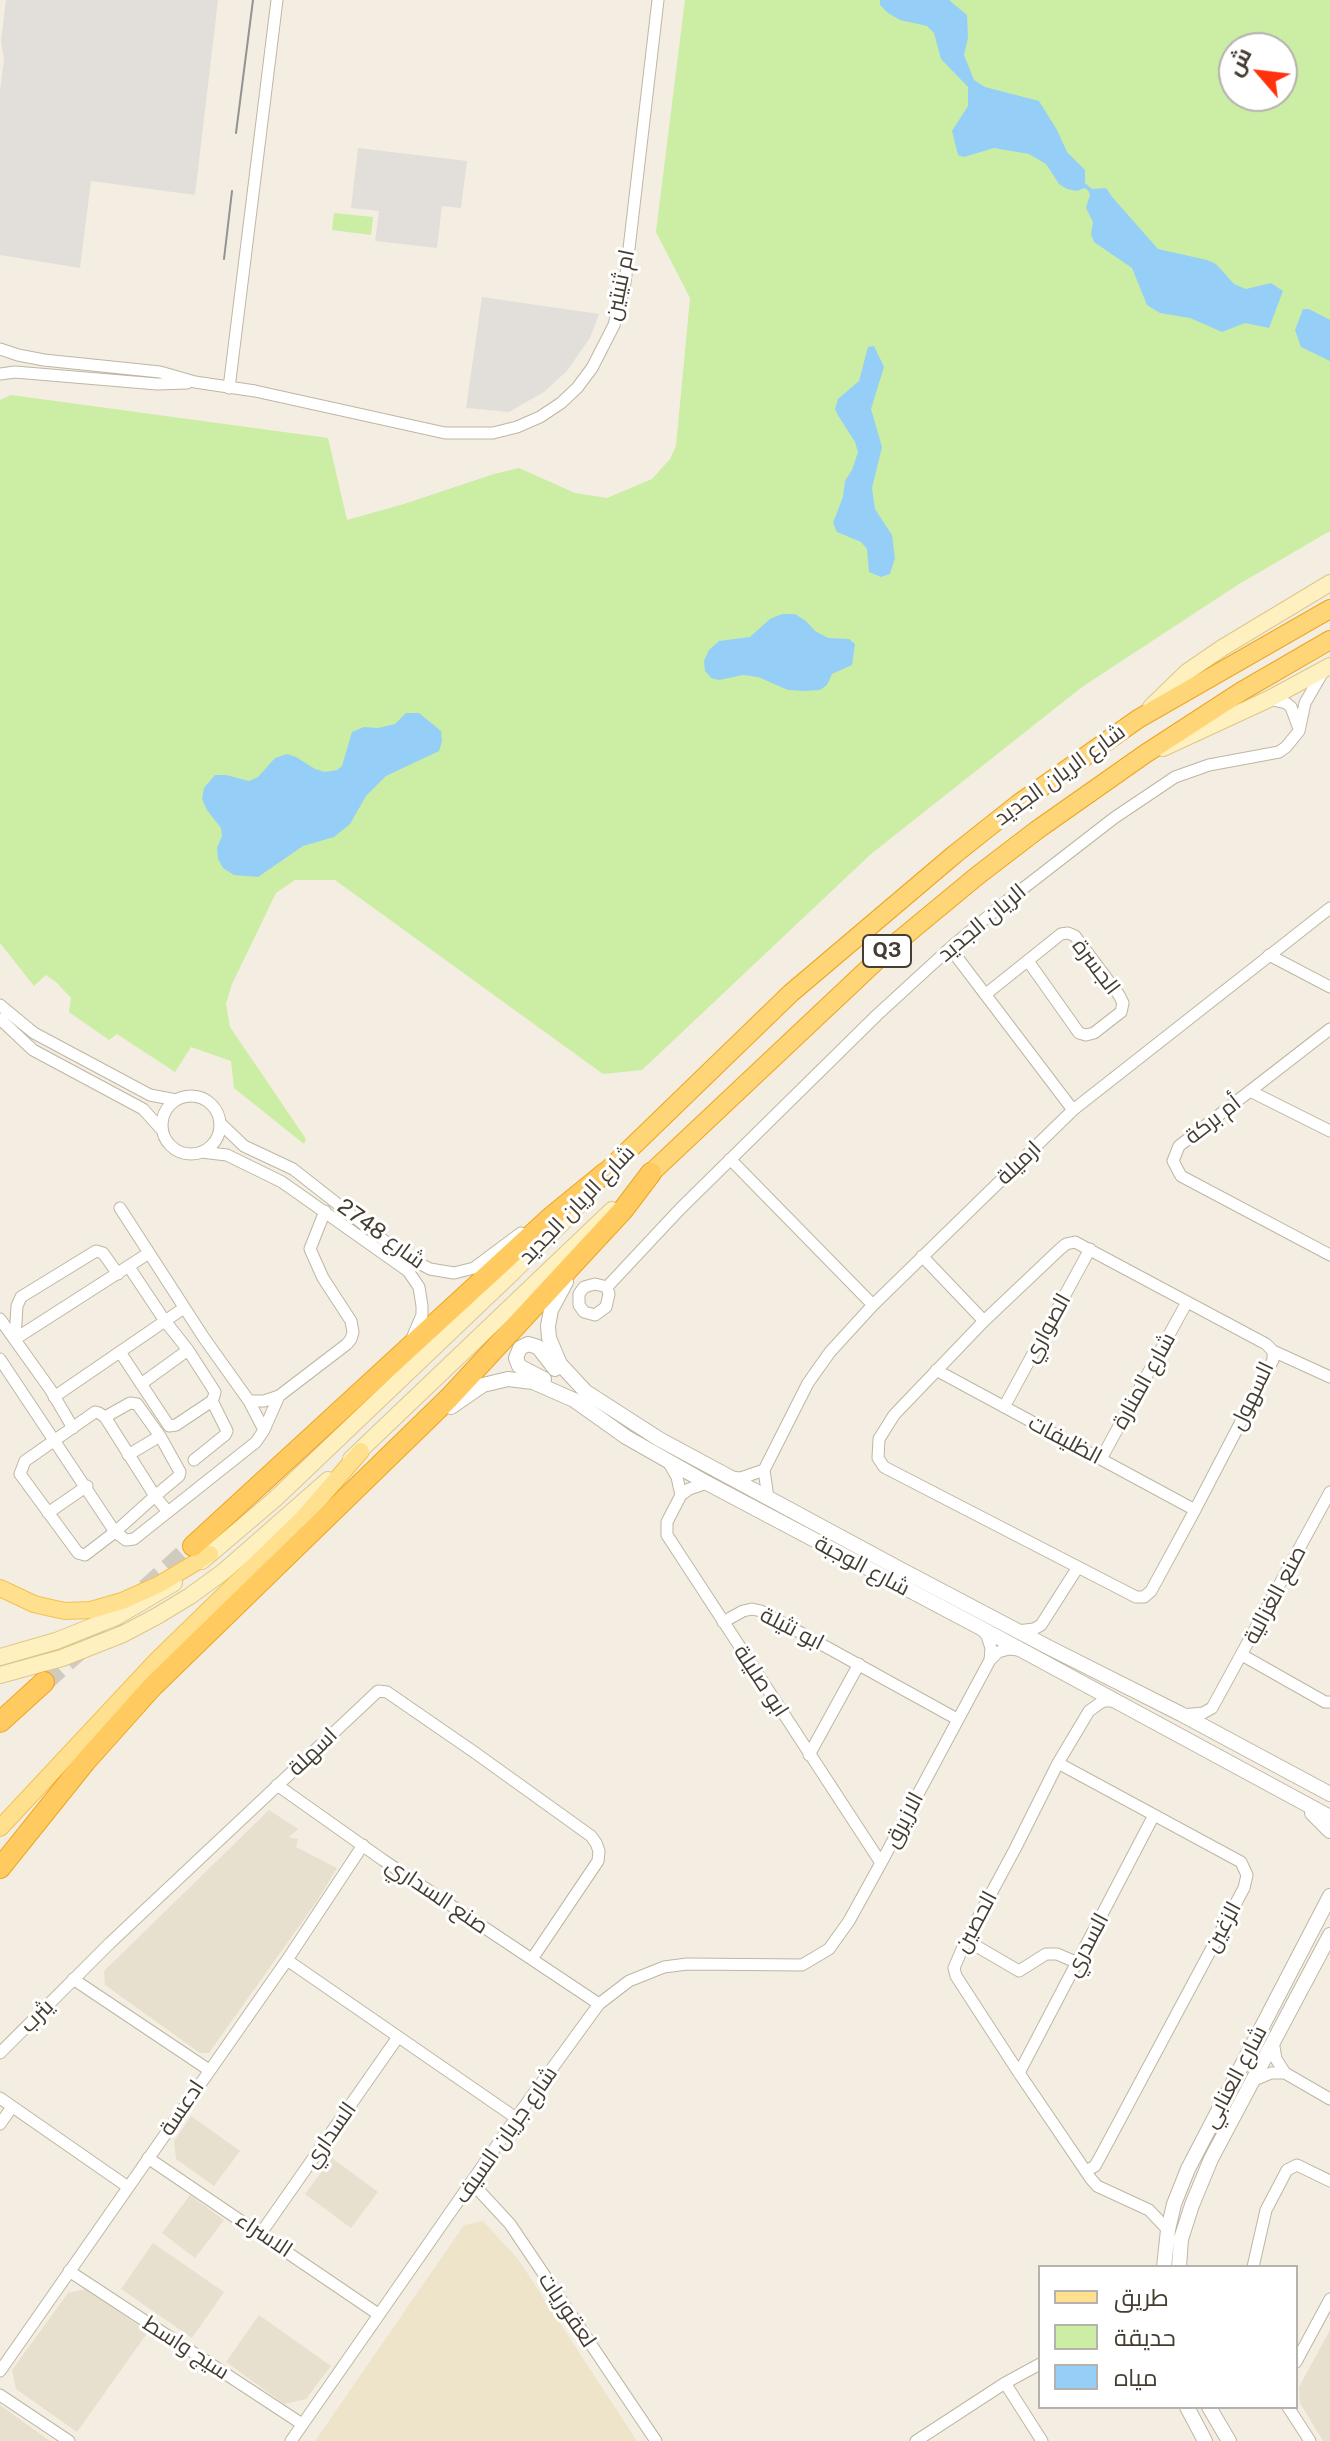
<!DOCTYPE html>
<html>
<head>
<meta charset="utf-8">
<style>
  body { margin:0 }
  #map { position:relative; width:1330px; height:2441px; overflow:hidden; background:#f3eee1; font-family:"Public Sans",Cairo,sans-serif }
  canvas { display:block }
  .legend { position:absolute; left:1038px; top:2265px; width:260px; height:144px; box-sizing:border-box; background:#fff; border:2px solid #b5b1ad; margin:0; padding:10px 14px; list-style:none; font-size:24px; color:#453d31 }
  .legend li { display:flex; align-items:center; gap:16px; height:40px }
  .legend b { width:40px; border:2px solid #b5b1ad }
  .north { position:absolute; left:1218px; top:32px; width:80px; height:80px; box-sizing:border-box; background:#fff; border:2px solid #b5b1ad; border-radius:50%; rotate:298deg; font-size:22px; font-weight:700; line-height:32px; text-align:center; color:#453d31 }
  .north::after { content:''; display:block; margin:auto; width:28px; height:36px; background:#ff320c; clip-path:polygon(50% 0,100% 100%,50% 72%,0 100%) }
</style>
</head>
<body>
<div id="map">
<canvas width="1330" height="2441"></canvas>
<ul class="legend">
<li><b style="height:10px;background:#ffe08e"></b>طريق</li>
<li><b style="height:22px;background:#cceda4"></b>حديقة</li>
<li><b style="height:22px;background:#95cff8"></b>مياه</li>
</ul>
<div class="north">ش</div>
</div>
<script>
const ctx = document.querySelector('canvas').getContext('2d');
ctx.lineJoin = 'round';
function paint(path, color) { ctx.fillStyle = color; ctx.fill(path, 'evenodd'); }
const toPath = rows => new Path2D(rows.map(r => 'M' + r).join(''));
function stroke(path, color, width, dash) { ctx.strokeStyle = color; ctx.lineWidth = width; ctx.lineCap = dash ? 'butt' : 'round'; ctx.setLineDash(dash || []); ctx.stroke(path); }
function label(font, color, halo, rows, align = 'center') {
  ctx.font = font + ' "Public Sans",Cairo,sans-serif'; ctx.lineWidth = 6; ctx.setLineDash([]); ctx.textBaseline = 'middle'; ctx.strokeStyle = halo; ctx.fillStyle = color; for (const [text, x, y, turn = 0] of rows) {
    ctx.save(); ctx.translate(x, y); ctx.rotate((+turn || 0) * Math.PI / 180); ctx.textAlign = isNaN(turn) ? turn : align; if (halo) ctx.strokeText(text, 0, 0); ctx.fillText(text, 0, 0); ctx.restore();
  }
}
const residential = toPath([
  [269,1810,298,1829,289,1837,298,1839,296,1847,337,1868,317,1901,209,2053,200,2053,105,1985,104,1971],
  [191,2116,240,2151,214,2186,176,2159,174,2141],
  [332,2158,378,2192,351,2228,305,2194],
  [190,2195,224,2220,195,2258,162,2233],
  [153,2243,224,2292,192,2338,121,2289],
  [86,2289,148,2332,77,2432,16,2389,12,2370,68,2293],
  [259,2315,331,2366,306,2399,284,2404,226,2362],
  [1330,2330,1330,2441,1323,2441,1300,2403,1299,2387],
  [0,2405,50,2441,0,2441]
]);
const education = toPath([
  [483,2221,518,2259,637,2441,315,2441,464,2225]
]);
const green = toPath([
  [685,0,1330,0,1330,531,1239,584,1082,687,871,854,642,1070,603,1074,335,880,295,880,276,893,232,984,226,1004,230,1027,306,1139,304,1144,234,1088,231,1061,191,1047,175,1072,117,1034,109,1040,69,1012,71,998,56,982,46,975,34,986,0,943,0,400,11,395,328,438,347,520,404,504,494,474,519,468,575,493,607,498,652,479,670,459,676,446,690,298,656,232],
  [1234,48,1282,48,1282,96,1234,96],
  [334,213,373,217,371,235,332,230]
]);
const parking = toPath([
  [6,0,218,0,195,195,91,181,80,268,0,255,0,91,4,59,1,41],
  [358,148,467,161,461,208,442,206,437,248,375,241,379,211,351,208],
  [482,297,599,314,590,338,567,371,544,392,509,412,466,408]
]);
const water = toPath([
  [880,0,949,0,967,15,968,38,964,55,974,80,985,87,1039,101,1057,130,1067,152,1085,170,1085,183,1092,189,1106,188,1113,198,1158,249,1207,260,1216,264,1234,284,1246,289,1271,283,1283,291,1269,328,1245,323,1222,332,1190,318,1160,313,1147,305,1132,268,1094,242,1091,234,1093,222,1086,208,1090,195,1088,190,1084,188,1077,191,1067,189,1059,184,1046,164,1029,154,994,148,964,157,958,155,952,131,968,106,968,87,941,59,934,33,927,26,900,20,888,13,880,5],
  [1303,309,1309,309,1330,320,1330,361,1301,347,1295,330],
  [874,346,884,367,871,409,882,447,872,488,875,509,892,535,895,558,890,574,881,577,869,572,867,549,861,542,837,532,833,523,843,497,845,481,852,470,858,452,855,442,839,417,835,409,838,399,859,381,868,347],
  [782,614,795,614,806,621,815,631,828,638,849,639,855,644,852,665,832,674,827,685,820,690,805,691,788,690,758,677,743,675,719,680,711,678,705,671,704,661,709,650,719,641,750,637,770,619],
  [406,713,419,713,441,731,442,741,439,751,386,776,366,796,350,824,334,837,303,846,258,877,234,875,223,868,218,859,217,848,222,836,221,828,207,810,202,799,204,788,215,775,226,775,249,781,258,777,275,758,287,754,296,757,315,769,325,772,337,770,342,766,352,732,364,727,378,728,395,724]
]);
const motorwayTunnel = toPath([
  [146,1589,193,1546],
  [44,1682,117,1616]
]);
const minor = toPath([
  [0,349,18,355,44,360,160,372,195,382,255,391,445,433,493,433,517,427,540,417,561,403,577,388,592,368,614,325,625,283,658,0],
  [0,374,15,372,157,384,187,383],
  [229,388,277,0],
  [1269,699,1286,703,1291,707,1298,726],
  [950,948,1073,1110],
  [1269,955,1330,987],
  [986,994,1061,934,1068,933,1075,936,1119,995,1123,1003,1121,1012,1094,1033,1086,1035,1079,1033,1028,961],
  [0,1005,34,1033,49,1041,150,1095,176,1100],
  [0,1019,33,1050,143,1109,162,1130],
  [1330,1029,1179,1146,1173,1161,1181,1176,1330,1255],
  [1250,1091,1330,1131],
  '162 1125a29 29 0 1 1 58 0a29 29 0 1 1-58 0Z',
  [220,1123,244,1146,293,1169,400,1253,430,1269,454,1273,474,1268,521,1233],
  [201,1152,227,1155,282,1182,408,1271,419,1287,422,1306,422,1315,413,1336],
  [730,1159,873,1305],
  [120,1208,204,1338,249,1401,264,1430],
  [922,1256,984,1321],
  [607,1287,595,1284,584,1287,579,1294,579,1305,584,1312,595,1315,606,1307,609,1294,607,1287,680,1209,877,1015,950,948,1003,904,1114,818,1175,777,1209,765,1279,752,1286,747,1299,731,1305,703,1324,670],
  [0,1319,50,1389,73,1428],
  [15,1339,17,1306,21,1297,96,1251,103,1253,118,1274],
  [15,1339,149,1253],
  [1273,1351,1273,1360,1195,1510,1151,1591,1144,1597,1136,1597,884,1467,878,1458,879,1439,894,1415,984,1321,1060,1249,1066,1244,1075,1242,1266,1344,1273,1351,1330,1377],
  [120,1352,169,1426,176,1425,212,1401,214,1396,215,1392,188,1350,165,1321,129,1267],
  [0,1359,115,1532,126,1540,134,1539,256,1442,264,1430,279,1396],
  [936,1370,1195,1510],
  [141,1384,188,1350],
  [54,1397,184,1308],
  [249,1401,264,1401,279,1396,347,1344,351,1339,353,1332,351,1321,323,1278,310,1249,325,1211],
  [1004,1407,1090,1249],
  [105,1417,130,1403,137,1404,160,1436,128,1455],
  [160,1436,180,1472,179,1476,155,1496,115,1532,85,1555,78,1553,20,1474,25,1461,95,1412,99,1413,105,1417,155,1496,168,1512],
  [1101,1459,1187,1302],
  [194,1460,225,1435,227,1431,212,1401],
  [669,1463,677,1477,681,1495],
  [730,1477,741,1478,764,1470],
  [707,1483,689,1489,681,1495,667,1522,667,1535,881,1863],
  [768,1498,764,1470,808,1383,830,1352,873,1305,1073,1110,1330,908],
  [48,1513,87,1486],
  [723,1622,743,1611,752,1609,761,1611,957,1719],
  [980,1627,987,1636,991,1648,990,1660],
  [1017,1631,1034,1629,1041,1625,1078,1567],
  [1242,1655,1325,1702,1330,1702],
  [1117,1701,1103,1701,1089,1711,1058,1763,1015,1849,966,1940,954,1968,956,1976,1019,2073,1091,2179,1097,2186,1149,2210,1168,2230],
  [1182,1715,1203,1713,1212,1708,1330,1492],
  [809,1755,859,1664],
  [1058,1763,1241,1862,1247,1875,1244,1888,1100,2157,1095,2166,1086,2171],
  [277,1785,383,1860,599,2004],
  [966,1940,1019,1971,1046,1954,1057,1954,1078,1963],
  [287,1960,516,2118],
  [73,1979,209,2070],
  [1273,2041,1276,2059,1285,2073],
  [0,2053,110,1943,378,1691,387,1692,474,1752,591,1836,596,1843,599,1851,598,1861,532,1959],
  [1019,2073,1153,1817],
  [1252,2081,1271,2073,1285,2073,1330,2099],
  [0,2098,128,2187],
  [0,2124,12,2107],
  [148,2158,378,2314],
  [472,2183,510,2224,656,2441],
  [261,2233,398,2037],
  [1253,2267,1266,2210,1287,2170,1297,2165,1330,2181],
  [69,2271,302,2424],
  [1296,2362,1330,2299],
  [0,2371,287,1960,363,1845],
  [1005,2383,1042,2441],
  [0,2395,69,2441],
  [1288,2407,1310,2441],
  [291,2441,516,2118,599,2004,629,1981,664,1967,687,1964,802,1965,829,1949,849,1921,881,1863,990,1660,998,1652,1009,1649,1018,1650],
  [916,2441,1005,2383,1040,2364]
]);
const tertiary = toPath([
  [566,1282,551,1310,548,1326,549,1338,560,1364,586,1392,659,1439,898,1568,1050,1648,1181,1714,1330,1794],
  [544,1379,519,1366,516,1358,520,1348,528,1344,538,1347,555,1369],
  [451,1407,483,1385,508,1379,533,1382,574,1400,626,1437,707,1483,979,1627,1330,1817],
  [1312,1813,1330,1831],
  [1164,2267,1168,2230,1174,2204,1188,2169,1330,1896],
  [1179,2267,1181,2239,1192,2205,1211,2159,1330,1935],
  [1187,2407,1205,2441],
  [1209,2407,1229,2441]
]);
const secondary = toPath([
  [1151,707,1187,672,1222,648,1330,583],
  [1163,748,1269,699,1330,666],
  [351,1459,612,1210],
  [202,1561,275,1499,512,1273,572,1213,585,1197],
  [0,1657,56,1641,116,1617,174,1583],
  [0,1675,62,1658,123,1634,157,1616,190,1596,223,1572,328,1480]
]);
const primary = toPath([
  [0,1588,34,1604,51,1608,65,1611,91,1610,122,1601,158,1585,210,1554],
  [0,1828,157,1660,303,1518,361,1451]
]);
const trunk = toPath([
  [605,1173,791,993,955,854,1018,804,1138,719,1330,609],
  [651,1173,890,948,977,876,1037,830,1145,754,1242,691,1330,640]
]);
const motorway = toPath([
  [193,1546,550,1218,605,1173],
  [0,1722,44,1682],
  [0,1868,85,1762,153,1686,449,1398,623,1210,651,1173]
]);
const tram = toPath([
  [236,133,253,0],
  [224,259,232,191]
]);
const shields = [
  [887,951,48]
];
const shieldNames = [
  ["Q3",887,951]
];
const streetNames = [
  ["ام ثنيتين",620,285,-78],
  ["شارع الريان الجديد",1060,775,-36],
  ["الريان الجديد",982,923,-40],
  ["الجسرة",1096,967,53],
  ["أم بركة",1213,1120,-38],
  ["ارميلة",1019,1163,-44],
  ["شارع الريان الجديد",577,1205,-46],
  ["شارع 2748",381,1234,36],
  ["الصواري",1047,1328,-61],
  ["شارع المنارة",1144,1381,-61],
  ["السهول",1252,1396,-64],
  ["الظليفات",1065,1440,28],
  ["شارع الوجبة",862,1566,28],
  ["صنع الغزالية",1275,1595,-62],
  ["ابو نثيلة",792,1629,27],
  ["ابو صليلة",761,1681,57],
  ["اسهلة",313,1752,-44],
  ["الازيرق",904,1820,-62],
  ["صنع السداري",437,1896,34],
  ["الحصين",976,1922,-62],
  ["الزغين",1223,1927,-62],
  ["السدري",1087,1945,-62],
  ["يثرب",37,2016,-45],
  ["شارع العنابي",1235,2077,-62],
  ["ادعسة",182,2108,-56],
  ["السداري",330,2135,-55],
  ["شارع جريان السيف",506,2135,-55],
  ["الاسراء",264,2235,34],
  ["لعقوريات",567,2310,56],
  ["سيج واسط",186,2348,33]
];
paint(residential, '#e8e0ce');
paint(education, '#eee4c9');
paint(green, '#cceda4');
paint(parking, '#e2dfdb');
paint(water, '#95cff8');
stroke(motorwayTunnel, '#d0cbbe', 20, [20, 10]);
stroke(minor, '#bfb6a3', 13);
stroke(tertiary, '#bfb6a3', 16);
stroke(secondary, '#dcc78c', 18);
stroke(primary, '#f1c251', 18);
stroke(trunk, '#efa41f', 20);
stroke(motorway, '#efa41f', 22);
stroke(minor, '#fff', 11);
stroke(tertiary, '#fff', 14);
stroke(secondary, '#fff0bf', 16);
stroke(primary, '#ffe08e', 16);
stroke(trunk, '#ffd677', 18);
stroke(motorway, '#ffcb60', 20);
stroke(tram, '#939393', 2);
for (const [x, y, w] of shields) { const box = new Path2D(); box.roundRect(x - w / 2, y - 16, w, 32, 6); ctx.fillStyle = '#fff'; ctx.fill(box); stroke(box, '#453d31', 2); }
label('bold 20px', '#453d31', null, shieldNames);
label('22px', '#453d31', '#fff', streetNames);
</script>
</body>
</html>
